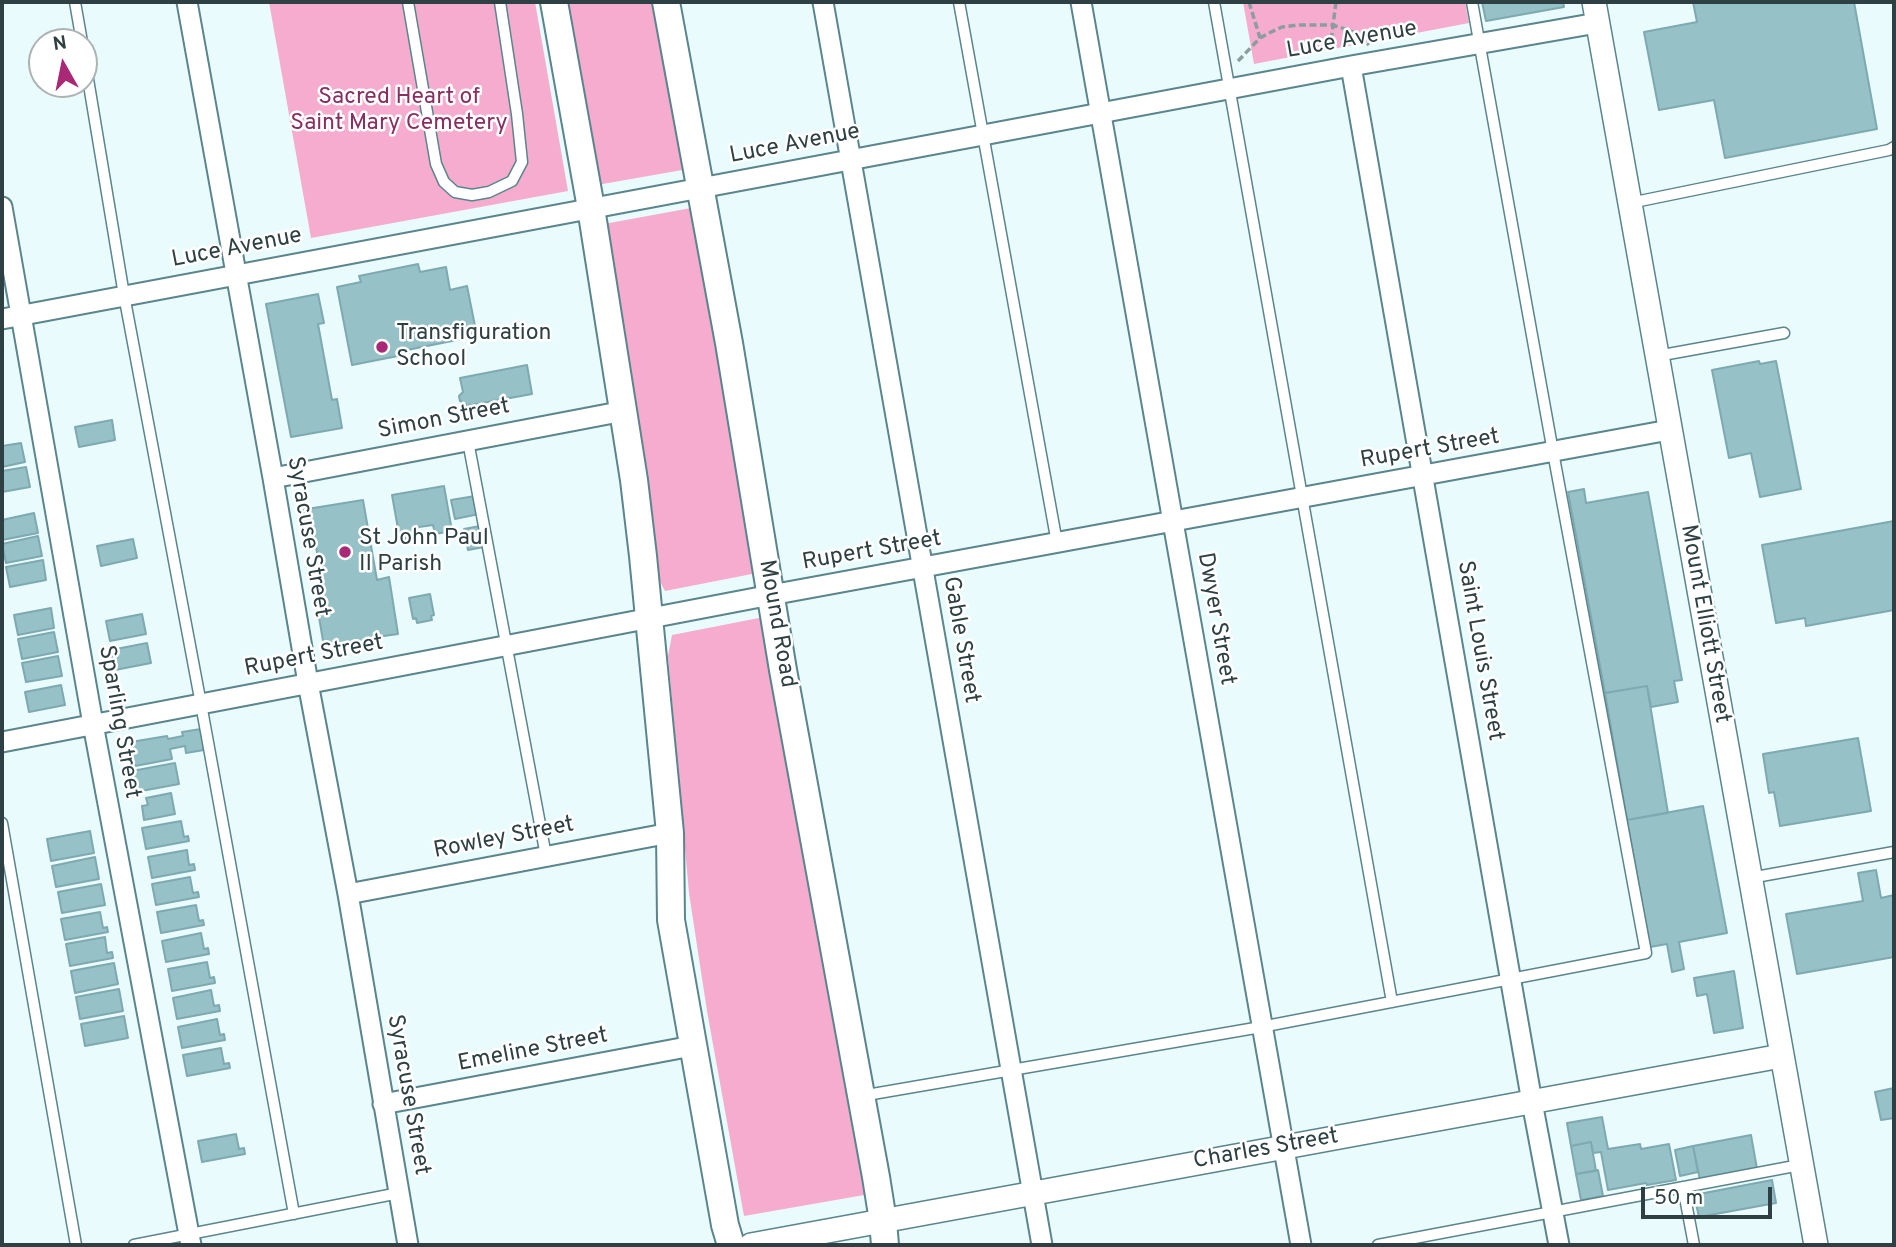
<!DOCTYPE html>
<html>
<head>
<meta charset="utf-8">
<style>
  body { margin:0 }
  #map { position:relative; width:1896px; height:1247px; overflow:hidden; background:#e9fbfd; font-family:Overpass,sans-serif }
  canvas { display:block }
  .frame { position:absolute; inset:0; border:4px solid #2e4043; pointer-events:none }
  .north { position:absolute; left:28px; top:28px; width:70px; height:70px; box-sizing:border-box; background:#fff; border:2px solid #abb3b4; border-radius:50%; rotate:351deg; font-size:19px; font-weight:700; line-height:28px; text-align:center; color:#2e4043 }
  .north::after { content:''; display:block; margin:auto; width:24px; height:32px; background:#aa2976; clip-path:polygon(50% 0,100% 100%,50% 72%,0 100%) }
  .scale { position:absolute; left:1641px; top:1187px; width:131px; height:32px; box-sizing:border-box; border:4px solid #2e4043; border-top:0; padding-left:9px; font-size:21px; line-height:24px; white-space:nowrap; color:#2e4043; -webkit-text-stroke:5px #fff; paint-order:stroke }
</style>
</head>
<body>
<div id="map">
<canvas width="1896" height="1247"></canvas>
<div class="frame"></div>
<div class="north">N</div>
<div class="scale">50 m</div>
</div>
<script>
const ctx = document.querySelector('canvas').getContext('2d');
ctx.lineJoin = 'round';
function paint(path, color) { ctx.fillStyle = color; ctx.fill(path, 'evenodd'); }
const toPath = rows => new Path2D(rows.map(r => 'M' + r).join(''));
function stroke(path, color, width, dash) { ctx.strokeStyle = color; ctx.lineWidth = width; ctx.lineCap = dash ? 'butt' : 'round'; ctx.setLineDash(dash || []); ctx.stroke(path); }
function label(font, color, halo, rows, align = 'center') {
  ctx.font = font + ' Overpass,sans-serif'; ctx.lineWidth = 5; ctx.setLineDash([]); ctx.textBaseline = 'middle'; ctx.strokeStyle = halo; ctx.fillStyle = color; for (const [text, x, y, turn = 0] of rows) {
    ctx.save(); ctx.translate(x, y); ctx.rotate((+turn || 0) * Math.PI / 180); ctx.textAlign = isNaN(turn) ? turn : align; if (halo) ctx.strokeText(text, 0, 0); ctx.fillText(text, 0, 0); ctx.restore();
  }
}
const green = toPath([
  [269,2,535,2,568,191,311,238],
  [567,2,658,2,688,169,597,185],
  [1243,2,1465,2,1469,23,1254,64],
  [691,208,757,573,665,591,658,578,655,540,604,224],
  [764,617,870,1194,744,1216,707,1011,689,893,668,656,672,635]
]);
const building = toPath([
  [1482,2,1563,2,1564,7,1486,21,1482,2],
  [1693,2,1854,2,1877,129,1725,158,1714,100,1659,110,1644,32,1697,22,1693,2],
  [418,264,420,272,446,267,450,290,467,286,477,336,402,351,403,355,352,365,337,287,361,282,359,276,418,264],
  [318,294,324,323,318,324,332,400,337,399,342,428,291,437,266,304,318,294],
  [1759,361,1760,364,1776,361,1801,489,1760,497,1751,453,1729,458,1712,370,1759,361],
  [527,365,532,394,466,406,466,404,460,401,459,396,463,392,460,378,527,365],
  [112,420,115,440,79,447,75,427,112,420],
  [21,443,25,462,2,467,2,446,21,443],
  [26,467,30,487,2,492,2,471,26,467],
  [444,486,452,531,435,534,433,525,412,528,414,538,400,540,392,495,444,486],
  [1584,489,1586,503,1648,492,1682,680,1674,681,1678,702,1651,707,1647,686,1605,693,1568,492,1584,489],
  [475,496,479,514,455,519,451,500,475,496],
  [363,500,377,580,389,577,398,634,377,637,370,643,355,646,344,643,324,647,314,587,323,585,312,525,304,526,301,510,363,500],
  [34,513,38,533,2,540,2,520,34,513],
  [1894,521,1894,610,1806,626,1805,618,1776,623,1762,545,1894,521],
  [480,526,484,547,468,550,464,529,480,526],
  [38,536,42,556,6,563,2,544,38,536],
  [133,539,137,558,101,566,97,546,133,539],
  [43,560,46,580,10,587,6,567,43,560],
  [430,594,434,615,431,616,432,620,417,623,416,618,413,619,409,598,430,594],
  [51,608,54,628,18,635,14,615,51,608],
  [142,614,146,634,110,641,106,621,142,614],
  [54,632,58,652,22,659,18,639,54,632],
  [147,643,151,663,115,670,111,650,147,643],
  [58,656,62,676,26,682,22,663,58,656],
  [61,685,65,705,29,712,25,692,61,685],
  [1647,686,1668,813,1627,820,1605,693,1647,686],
  [201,729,204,750,186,753,185,746,170,749,172,759,135,766,131,742,167,736,168,739,183,736,182,732,201,729],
  [1858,738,1871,811,1780,826,1774,792,1769,793,1763,754,1858,738],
  [175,763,179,784,136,792,132,771,175,763],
  [171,793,175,814,144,820,142,806,148,805,146,798,171,793],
  [1703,806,1727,933,1679,942,1684,969,1672,972,1667,944,1650,947,1627,820,1703,806],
  [181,821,184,837,188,836,189,841,146,849,142,828,181,821],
  [90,831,94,853,51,861,47,839,90,831],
  [187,850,189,865,194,864,195,870,152,878,148,857,187,850],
  [95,857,99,879,56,887,52,866,95,857],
  [1876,870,1881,898,1894,895,1894,957,1797,974,1786,914,1863,901,1858,873,1876,870],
  [190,877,193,893,198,892,199,897,156,905,152,884,190,877],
  [101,884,105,905,62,913,58,892,101,884],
  [196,905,199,921,203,920,204,925,161,933,157,912,196,905],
  [100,912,103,928,107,927,108,932,65,940,61,919,100,912],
  [201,933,204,949,208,948,209,954,166,962,162,941,201,933],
  [105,937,107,953,112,952,113,958,70,966,66,944,105,937],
  [207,962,210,978,214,977,215,983,172,991,168,969,207,962],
  [114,963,118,984,75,993,71,971,114,963],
  [1734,971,1743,1028,1714,1033,1707,994,1697,996,1694,978,1734,971],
  [119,989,123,1011,80,1019,76,997,119,989],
  [211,990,214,1006,219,1005,220,1011,177,1019,173,998,211,990],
  [124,1016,128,1038,85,1046,81,1024,124,1016],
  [217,1019,220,1035,224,1034,225,1040,182,1048,178,1027,217,1019],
  [221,1048,224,1064,229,1063,230,1068,187,1076,183,1055,221,1048],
  [1894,1088,1894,1118,1881,1120,1875,1092,1894,1088],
  [1602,1117,1608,1149,1640,1144,1641,1149,1669,1144,1676,1180,1647,1185,1646,1183,1608,1190,1601,1152,1593,1153,1591,1142,1571,1146,1567,1123,1602,1117],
  [236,1134,239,1149,244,1148,245,1154,202,1162,198,1141,236,1134],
  [1751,1135,1757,1169,1700,1180,1693,1146,1751,1135],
  [1591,1142,1596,1171,1576,1174,1571,1146,1591,1142],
  [1693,1146,1698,1172,1680,1176,1675,1150,1693,1146],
  [1598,1170,1603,1196,1581,1200,1576,1174,1598,1170],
  [1772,1180,1776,1203,1699,1217,1694,1195,1772,1180]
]);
const path = toPath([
  [1249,2,1260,38],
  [1336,2,1333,25,1359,34,1369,45],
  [1238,61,1260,38,1269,33,1282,27,1298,25,1333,25,1330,53]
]);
const service = toPath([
  [75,2,82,42],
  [408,2,436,164,444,182,455,192,472,195,489,192,512,181,522,162,517,114,500,2],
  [959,2,1057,543],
  [1214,2,1392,1002],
  [84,55,124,295,201,704,294,1214],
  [1630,203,1889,150,1894,147],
  [1657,356,1784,333],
  [468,441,546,856],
  [2,823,76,1245],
  [1750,878,1894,852],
  [861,1096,1261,1027,1646,953,1553,452,1472,2],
  [1683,1187,1694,1245],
  [134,1245,399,1193],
  [1378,1245,1800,1165]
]);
const minor = toPath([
  [187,2,273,478,308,683,348,894,408,1245],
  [823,2,1042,1245],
  [1081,2,1301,1245],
  [1351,66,1532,1102,1559,1245],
  [2,207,93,724,191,1245],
  [2,319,1351,66,1597,23],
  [273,478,624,411],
  [2,742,771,595,1669,430],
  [348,894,670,833],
  [383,1104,692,1046]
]);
const tertiary = toPath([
  [1594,2,1816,1245],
  [751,1245,1781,1056]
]);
const secondary = toPath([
  [554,2,591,208,634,480,643,556,670,833,671,920,725,1225,731,1245],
  [666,2,729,343,783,670,876,1177,883,1221,885,1245]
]);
const markers = [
  [382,347,7,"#aa2976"],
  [345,552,7,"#aa2976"]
];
const streetNames = [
  ["Luce Avenue",1352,41,-10],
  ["Luce Avenue",795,145,-11],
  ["Luce Avenue",237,249,-11],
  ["Simon Street",444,420,-11],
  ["Rupert Street",1430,450,-10],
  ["Syracuse Street",307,537,80],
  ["Rupert Street",872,552,-10],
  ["Dwyer Street",1215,619,80],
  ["Mound Road",776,624,80],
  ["Mount Elliott Street",1704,624,80],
  ["Gable Street",960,640,80],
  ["Saint Louis Street",1479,651,80],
  ["Rupert Street",314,657,-11],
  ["Sparling Street",118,722,80],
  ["Rowley Street",504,839,-11],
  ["Emeline Street",533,1051,-11],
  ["Syracuse Street",407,1095,80],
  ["Charles Street",1266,1150,-10]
];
const parkNames = [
  ["Sacred Heart of",399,98],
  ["Saint Mary Cemetery",399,124]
];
const poiNames = [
  ["Transfiguration",396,334],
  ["School",396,360],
  ["St John Paul",359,539],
  ["II Parish",359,565]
];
paint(green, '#f6accf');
paint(building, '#95c1c7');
stroke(building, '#7ea9b0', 2);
stroke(service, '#5b858c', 13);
stroke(minor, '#5b858c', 23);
stroke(tertiary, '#5b858c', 26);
stroke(secondary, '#5b858c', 30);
stroke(path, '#8b9da0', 3.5, [7, 3.5]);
stroke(service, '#fff', 10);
stroke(minor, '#fff', 19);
stroke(tertiary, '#fff', 23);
stroke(secondary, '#fff', 26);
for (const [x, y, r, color] of markers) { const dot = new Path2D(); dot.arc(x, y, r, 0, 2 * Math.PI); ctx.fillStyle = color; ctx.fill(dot); stroke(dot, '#fff', 2.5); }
label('23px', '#2e4043', '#fff', streetNames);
label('23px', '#882e61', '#fff', parkNames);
label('23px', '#2e4043', '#fff', poiNames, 'left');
</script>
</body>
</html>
